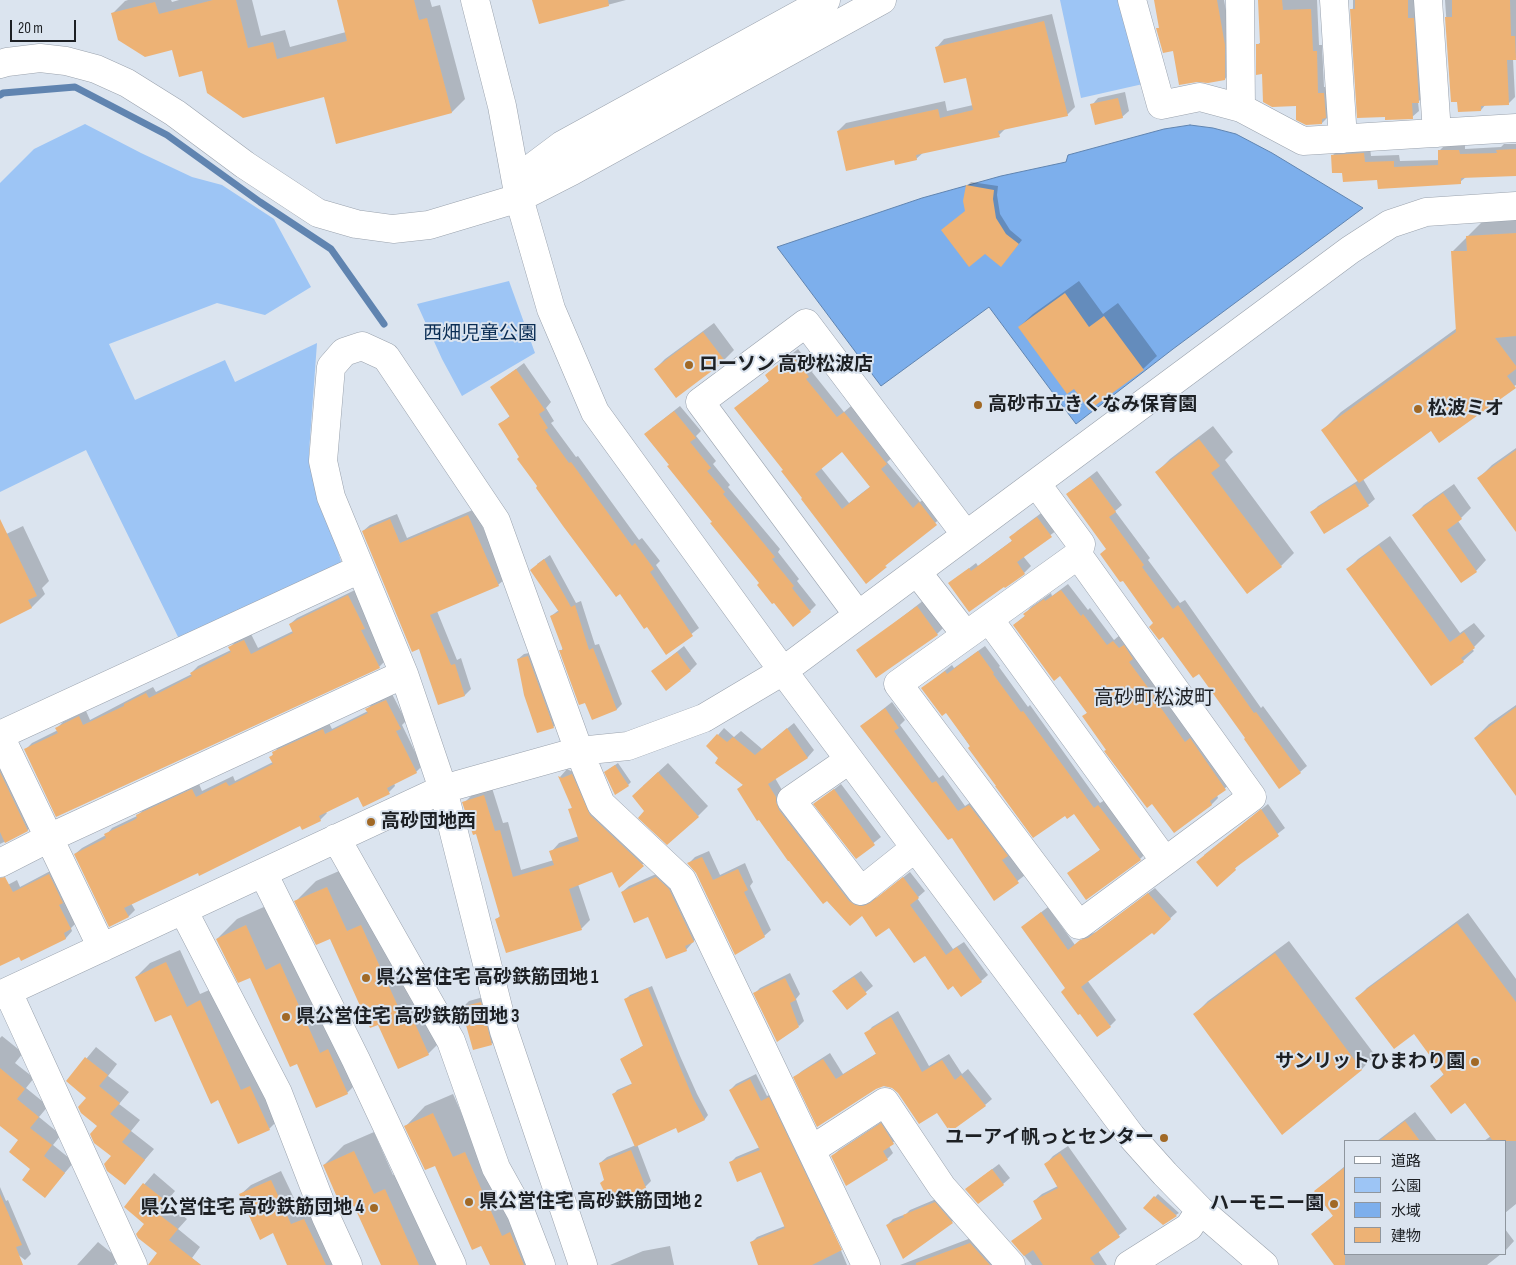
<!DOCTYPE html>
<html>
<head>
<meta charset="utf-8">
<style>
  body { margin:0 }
  #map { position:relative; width:1516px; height:1265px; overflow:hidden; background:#dbe4ef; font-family:"Sofia Sans Condensed","Noto Sans JP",sans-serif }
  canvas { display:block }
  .legend { position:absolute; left:1344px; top:1140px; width:162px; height:115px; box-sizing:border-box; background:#dbe4ef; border:1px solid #8f969e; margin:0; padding:6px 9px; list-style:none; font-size:15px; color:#1d2024 }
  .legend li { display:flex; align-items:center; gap:10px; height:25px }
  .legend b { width:25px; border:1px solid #8f969e }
  .scale { position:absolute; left:10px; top:20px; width:66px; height:22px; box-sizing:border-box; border:2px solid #1d2024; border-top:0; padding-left:6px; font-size:15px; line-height:18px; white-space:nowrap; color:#1d2024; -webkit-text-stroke:4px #dbe4ef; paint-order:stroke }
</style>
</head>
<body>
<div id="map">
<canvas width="1516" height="1265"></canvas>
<ul class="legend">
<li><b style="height:6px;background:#fff"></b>道路</li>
<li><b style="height:14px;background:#9dc5f5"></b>公園</li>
<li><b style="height:14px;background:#7dafec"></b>水域</li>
<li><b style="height:14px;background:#edb275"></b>建物</li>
</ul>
<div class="scale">20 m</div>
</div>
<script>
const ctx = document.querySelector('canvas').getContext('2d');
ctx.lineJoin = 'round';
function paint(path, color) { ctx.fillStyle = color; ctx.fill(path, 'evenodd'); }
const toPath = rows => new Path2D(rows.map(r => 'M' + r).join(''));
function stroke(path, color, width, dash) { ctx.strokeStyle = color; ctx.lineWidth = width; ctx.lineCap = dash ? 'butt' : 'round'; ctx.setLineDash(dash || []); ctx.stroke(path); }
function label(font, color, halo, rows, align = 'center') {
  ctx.font = font + ' "Sofia Sans Condensed","Noto Sans JP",sans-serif'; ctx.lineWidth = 4; ctx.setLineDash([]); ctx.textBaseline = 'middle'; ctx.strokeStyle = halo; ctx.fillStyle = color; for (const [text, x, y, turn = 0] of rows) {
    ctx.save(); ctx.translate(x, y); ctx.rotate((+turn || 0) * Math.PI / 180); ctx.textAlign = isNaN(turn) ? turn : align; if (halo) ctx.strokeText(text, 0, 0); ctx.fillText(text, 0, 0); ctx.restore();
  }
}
const green = toPath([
  [1060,0,1125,0,1143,84,1081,98],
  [85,124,141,153,192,177,222,185,274,219,311,287,265,315,217,303,109,344,135,400,225,360,235,382,317,343,309,452,322,512,334,537,342,565,181,643,86,450,0,492,0,183,34,149],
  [509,281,535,353,462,396,442,359,417,304]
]);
const water = toPath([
  [1190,125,1213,128,1236,134,1272,153,1363,208,1173,349,1076,424,989,307,881,386,777,247,922,198,1001,176,1066,162,1068,155,1164,129,1190,125]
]);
const shadow = toPath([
  [128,0,171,0,172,2,179,0,252,0,261,36,285,30,290,47,346,32,338,0,430,0,432,7,440,5,465,99,452,112,325,96,202,70,173,49,112,14,125,1],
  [533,0,626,0,540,23],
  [1155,0,1224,0,1231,38,1231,72,1225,79,1174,49,1157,29,1160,27],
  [1259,0,1317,0,1319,45,1322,45,1324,87,1330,87,1328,117,1322,123,1297,105,1264,73,1257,45,1261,42],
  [1353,0,1419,0,1425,95,1418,102,1419,111,1412,117,1352,10,1353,8],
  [1445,0,1516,0,1516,58,1513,59,1515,97,1508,104,1486,104,1481,110,1459,100,1452,101],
  [1052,14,1075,107,1067,115,1006,128,999,135,924,152,916,159,895,159,838,131,846,123,945,101,947,111,973,105,967,76,937,47,944,39],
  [1125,92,1129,111,1122,117,1092,105,1098,98],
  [1465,144,1465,149,1501,147,1504,144,1516,144,1516,175,1466,177,1460,182,1379,179,1344,172,1333,155,1339,149,1370,147,1371,156,1399,155,1400,161,1439,160,1439,151,1445,145],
  [971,182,998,186,997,195,1000,214,1010,230,1022,240,1005,261,985,253,966,211,967,186],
  [1516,216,1516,385,1431,430,1363,479,1375,499,1368,505,1312,512,1318,506,1359,480,1323,430,1341,412,1457,328,1452,252,1486,218],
  [1079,281,1103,314,1118,303,1157,356,1143,369,1074,388,1019,327,1033,314],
  [714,323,734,350,724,360,655,369,665,359],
  [798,349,814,369,812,372,844,412,851,406,893,457,887,462,920,502,926,497,942,517,866,582,784,470,743,402,770,380,766,375],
  [843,450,871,486,849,503,821,468],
  [524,363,551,402,546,408,554,421,551,423,576,457,578,456,639,540,642,538,660,561,656,565,699,628,667,653,647,625,539,486,500,424,511,415,491,388],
  [680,406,701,431,696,436,716,461,713,464,730,485,728,487,780,549,778,552,799,579,797,581,816,605,810,611,761,583,670,465,652,428],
  [1213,426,1233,452,1225,460,1294,553,1281,566,1157,472,1170,459],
  [1516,448,1516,530,1479,478,1492,465],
  [1097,471,1122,505,1115,511,1150,558,1148,560,1180,603,1185,600,1261,708,1263,706,1307,766,1300,772,1247,738,1199,672,1155,623,1107,548,1067,494],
  [1454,484,1471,508,1458,521,1486,560,1476,571,1462,581,1414,515,1424,505],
  [475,509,505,579,498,585,437,611,457,660,461,658,471,689,465,695,439,704,420,648,363,531,370,525,397,514,407,538],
  [1044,511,1057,530,1023,556,1031,566,1024,573,1005,587,950,583,976,563,978,566,1013,540,1011,538,1017,531],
  [23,526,49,581,42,588,45,594,32,607,0,622,0,537],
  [1390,536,1460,633,1474,623,1485,636,1472,649,1474,651,1463,661,1431,684,1348,569,1358,559],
  [550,555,576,603,581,601,595,645,599,644,622,704,617,709,593,719,561,651,563,648,551,616,559,610,537,564],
  [1068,584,1088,610,1090,608,1114,640,1120,635,1232,782,1217,795,1218,798,1212,804,1174,832,1153,803,1108,750,1084,716,1088,712,1060,674,1014,625,1026,615,1025,614,1031,607,1051,593,1052,596],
  [355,590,370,621,368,624,386,660,379,667,25,750,32,743,58,730,57,728,63,722,86,711,90,720,153,687,156,692,192,674,191,673,198,666,231,650,230,647,236,641,251,634,258,648,293,631,290,624,297,618],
  [924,600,944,627,937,634,876,677,858,651],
  [684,646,697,664,691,670,653,671],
  [985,646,1000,666,999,667,1028,707,1030,705,1100,803,1105,800,1146,853,1140,859,1069,874,1101,849,1074,812,997,786,946,711,923,688,952,665,954,668],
  [534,652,559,721,553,727,518,659,524,654],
  [392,694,406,721,402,725,422,766,416,772,394,783,395,786,389,792,359,795,326,812,327,813,320,820,300,825,131,903,135,910,129,916,110,925,75,854,82,848,106,835,112,828,137,816,144,809,199,784,202,791,233,776,235,781,273,762,271,757,279,746,329,723,332,729,368,711,367,709,373,703],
  [892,702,905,720,900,725,939,778,943,775,965,806,976,799,1025,875,995,899,952,836,862,726],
  [1516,705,1516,794,1475,738,1489,724],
  [794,723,814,750,808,757,775,778,782,790,782,795,870,900,878,897,910,872,925,891,917,898,953,949,964,942,988,975,981,981,925,954,889,926,862,914,850,924,738,789,744,784,720,758,718,735,724,728,734,737,741,731,762,749],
  [0,752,34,823,28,830,0,844],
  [618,763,631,782,628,785,609,769],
  [668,763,708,806,698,816,645,811,643,786],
  [580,767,651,857,619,885,613,870,578,884,590,920,582,928,507,952,497,919,501,915,476,832,464,803,472,795,492,788,503,823,508,822,521,870,554,860,551,852,559,843,579,836,570,810,573,806,560,777,567,769,571,771],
  [841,784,881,837,856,857,815,804],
  [1268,804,1285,828,1242,862,1217,885,1204,855],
  [709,851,720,875,745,863,753,882,750,886,771,930,764,936,689,863,695,857],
  [56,868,77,922,71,928,72,931,66,938,22,960,19,955,0,964,0,889,17,880,20,887],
  [346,868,448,1034,428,1054,378,1023,331,938,296,901,316,881],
  [663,871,700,934,686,950,666,958,648,915,622,892,629,886],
  [1155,888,1177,912,1154,933,1152,931,1087,980,1116,1020,1110,1026,1066,988,1022,927,1048,907,1075,945,1088,935,1096,932],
  [266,906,286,951,300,945,367,1073,347,1093,297,1062,250,976,217,939,237,919],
  [1468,913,1516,979,1516,1204,1505,1213,1505,1141,1484,1141,1491,1136,1465,1101,1431,1086,1445,1073,1414,1032,1357,998,1367,988],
  [1289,941,1375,1055,1362,1069,1282,1134,1195,1014,1208,1001],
  [180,950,200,994,214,988,283,1115,269,1129,219,1099,171,1013,136,977,150,963],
  [861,971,873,986,847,1008,834,991,840,985],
  [790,973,800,994,796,999,804,1021,799,1026,755,993,760,988],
  [652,986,680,1056,697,1094,708,1115,705,1119,679,1131,677,1126,637,1144,651,1181,645,1187,605,1180,600,1163,607,1157,636,1145,614,1094,617,1090,633,1083,621,1059,644,1045,626,999,630,995],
  [487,996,498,1038,492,1044,463,1007,469,1001],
  [898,1011,929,1066,949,1054,962,1074,968,1069,992,1099,985,1105,938,1112,899,1092,892,1087,795,1077,802,1071,830,1053,843,1074,877,1053,866,1034,872,1027],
  [2,1036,23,1053,15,1063,34,1078,26,1088,42,1101,53,1096,54,1099,39,1117,61,1135,53,1145,74,1162,45,1196,19,1140,0,1125,0,1038],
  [96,1047,117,1064,108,1076,129,1092,119,1104,140,1120,131,1131,154,1149,125,1183,87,1098,68,1081],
  [756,1074,767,1096,775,1092,835,1219,830,1224,847,1265,759,1265,751,1243,757,1237,785,1226,761,1171,730,1163,736,1157,760,1147,730,1090,736,1084],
  [453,1094,473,1139,539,1265,491,1265,482,1244,435,1165,406,1126,425,1106],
  [1415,1112,1437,1141,1377,1141],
  [887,1118,899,1137,889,1146,893,1153,887,1159,833,1156,839,1150],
  [374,1132,393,1175,405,1170,456,1265,382,1265,355,1204,324,1165,344,1145],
  [1068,1146,1127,1229,1098,1251,1107,1265,1032,1265,1013,1242,1043,1218,1034,1201,1042,1194,1058,1186,1046,1164,1053,1156],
  [999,1164,1010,1178,1003,1184,966,1189],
  [1345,1166,1345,1254,1501,1254,1487,1265,1336,1265,1312,1234,1334,1215,1315,1191],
  [281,1171,302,1215,315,1209,340,1265,289,1265,274,1232,240,1195,251,1185],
  [154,1173,175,1191,166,1202,187,1219,178,1229,200,1247,192,1258,201,1265,151,1265,159,1253,145,1224,125,1207],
  [0,1187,6,1201,8,1200,31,1254,25,1260,0,1241],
  [1158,1194,1179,1213,1176,1215,1145,1208],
  [941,1197,957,1216,952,1222,887,1225,893,1219,906,1214,910,1210],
  [1505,1229,1514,1241,1505,1251],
  [979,1235,1005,1265,900,1265],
  [98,1242,119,1259,114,1265,77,1265],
  [670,1246,674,1265,610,1265,643,1251]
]);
const stream = toPath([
  [0,95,3,93,75,87,167,135,260,202,331,249,384,324]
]);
const building = toPath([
  [213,0,236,0,248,48,273,42,277,59,347,41,337,0,414,0,419,20,427,18,452,113,336,144,324,97,243,118,207,93,202,71,179,77,172,50,145,57,118,40,111,13,155,2,159,14],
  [532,0,608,0,609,6,539,24],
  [1154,0,1217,0,1225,45,1225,80,1208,83,1197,82,1179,85,1173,51,1163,53,1156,28,1159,28],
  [1258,0,1282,0,1283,10,1311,9,1313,51,1317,51,1318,93,1324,93,1326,118,1322,119,1322,124,1306,125,1296,120,1296,106,1272,107,1263,102,1262,74,1256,75,1256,44,1260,44],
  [1355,0,1408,0,1408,18,1414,18,1419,103,1412,103,1413,119,1385,120,1385,117,1357,118,1350,9,1355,9],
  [1452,0,1510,0,1511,36,1515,36,1516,60,1507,60,1509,105,1481,106,1481,111,1458,112,1457,102,1451,102,1445,17,1452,17],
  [1044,21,1068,116,998,131,1000,137,916,155,917,160,895,165,894,160,846,171,837,131,938,109,940,118,973,110,966,78,944,83,935,47],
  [1118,98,1123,118,1095,125,1090,104],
  [1516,149,1516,176,1461,178,1461,184,1378,189,1377,180,1343,182,1342,173,1332,173,1331,155,1364,153,1365,162,1394,161,1394,167,1438,165,1438,150,1459,150,1460,154,1497,153,1496,150],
  [966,185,994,190,993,199,996,218,1006,234,1019,244,1001,267,985,254,969,267,941,230,965,211,963,201],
  [1516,233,1516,336,1495,338,1516,366,1516,369,1507,376,1516,388,1439,443,1431,431,1359,483,1321,430,1456,332,1451,251,1467,251,1466,236],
  [1065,293,1089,327,1104,316,1144,370,1089,410,1074,389,1067,394,1018,327],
  [703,332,725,361,676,398,654,369],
  [791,354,809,377,806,379,837,417,844,412,887,464,881,469,913,508,919,502,937,525,885,566,887,567,866,584,801,499,802,498,781,471,783,470,734,408,769,381,765,375],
  [842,452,870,487,842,509,815,474],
  [516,369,545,410,539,414,548,428,545,430,569,463,571,462,632,546,635,543,654,569,650,572,693,636,666,655,647,627,644,629,620,594,616,597,563,526,536,488,537,486,517,459,519,457,498,424,510,417,490,387],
  [674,411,696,438,690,442,711,468,707,471,725,492,723,494,775,557,772,559,794,586,792,588,811,612,793,627,774,603,772,604,757,585,759,583,710,523,712,522,667,466,669,465,644,434],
  [1199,439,1220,466,1211,473,1282,567,1247,594,1155,472],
  [1516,450,1516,532,1477,478],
  [1090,477,1116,512,1109,517,1144,565,1142,567,1173,609,1178,605,1254,713,1256,712,1301,773,1279,789,1244,739,1245,738,1199,674,1193,678,1163,637,1159,640,1149,627,1153,623,1123,581,1120,582,1100,554,1106,549,1066,494],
  [1355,484,1369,506,1324,534,1310,512],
  [1443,493,1462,519,1447,530,1477,572,1461,583,1412,515],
  [468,515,499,586,430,615,451,665,455,664,465,696,438,705,419,649,412,652,362,531,390,519,400,543],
  [1037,517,1052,537,1017,562,1025,574,1005,588,1004,587,969,612,948,583,969,568,971,571,1012,541,1009,537],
  [0,519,37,596,28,600,32,608,0,624],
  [1379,545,1450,642,1464,632,1475,648,1461,658,1464,662,1431,686,1346,569],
  [544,559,571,607,575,605,589,650,593,648,617,710,592,720,585,703,579,705,559,650,563,650,550,616,559,612,530,570],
  [1061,590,1081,616,1083,614,1107,645,1113,641,1119,648,1124,645,1133,659,1129,662,1155,697,1154,698,1185,742,1190,738,1226,790,1210,801,1212,805,1174,833,1152,804,1147,808,1104,751,1106,750,1082,716,1087,713,1060,676,1054,681,1013,625,1025,616,1023,614,1044,599,1045,601],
  [348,595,365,629,361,630,380,668,56,817,24,749,58,733,55,728,79,716,83,725,124,706,124,704,146,693,149,698,192,676,190,673,231,652,228,647,244,640,251,654,293,633,289,624],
  [917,606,938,635,876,678,856,650],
  [978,651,994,673,993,674,1021,712,1023,711,1094,808,1098,805,1141,860,1086,900,1067,873,1100,850,1074,814,1067,819,1065,816,1033,838,995,786,996,786,968,748,970,746,946,713,942,716,921,688,945,671,947,674],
  [677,652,691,671,666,691,651,671],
  [528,656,554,728,537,733,524,695,517,659],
  [386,700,401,729,396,731,417,773,387,788,390,794,363,807,358,797,319,816,321,821,302,830,300,826,199,876,198,873,124,908,129,917,109,927,74,854,106,838,104,834,134,820,137,818,136,815,192,789,196,797,226,782,229,786,273,764,269,757,273,755,272,752,323,729,325,734,368,713,365,709],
  [1516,707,1516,796,1474,738],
  [885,708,899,728,894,731,932,783,936,781,958,811,969,805,1008,856,1002,860,1019,883,994,901,952,838,948,840,860,726],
  [787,728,808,758,768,784,776,797,776,802,779,810,849,901,855,905,863,906,870,903,903,877,919,898,910,905,946,955,957,947,982,982,961,997,953,986,948,990,925,956,914,963,889,928,876,937,862,916,850,926,827,901,823,904,789,861,788,861,759,820,757,821,737,789,743,785,715,763,718,758,706,746,717,734,727,742,733,737,755,755],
  [615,765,629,786,615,795,604,772],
  [0,772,28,831,5,843,0,832],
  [658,772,699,817,667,845,638,818,644,811,632,796],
  [572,774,590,815,644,866,619,888,612,872,569,889,582,930,506,953,495,919,500,917,476,834,473,835,462,802,484,795,495,831,500,830,513,877,554,865,549,851,579,841,568,809,572,808,558,776,562,778],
  [834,789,875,845,856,859,813,804],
  [1261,809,1279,836,1235,868,1236,870,1217,887,1196,862],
  [702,857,713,880,738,869,748,890,744,892,765,937,735,955,696,873,687,863],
  [49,874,63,903,59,905,71,929,64,933,66,939,21,961,19,957,0,966,0,878,5,877,13,892],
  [656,877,669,889,694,942,685,946,687,951,666,959,648,917,634,923,621,892],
  [327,887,347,931,361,925,401,1013,409,1010,429,1055,398,1069,378,1025,370,1028,330,939,316,945,294,901],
  [1148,893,1171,919,1154,935,1152,933,1081,987,1111,1027,1097,1037,1080,1014,1078,1015,1061,992,1065,988,1021,927,1041,912,1068,950,1080,940,1088,938],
  [1457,923,1516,1002,1516,1141,1493,1141,1465,1103,1451,1114,1430,1086,1444,1075,1414,1034,1394,1049,1355,998],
  [246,925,266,970,280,963,320,1053,328,1049,348,1094,316,1108,297,1064,290,1067,250,978,238,983,216,939],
  [1275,953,1362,1070,1282,1135,1193,1014],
  [166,962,187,1007,200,1000,241,1090,250,1086,270,1130,238,1144,218,1100,211,1104,171,1015,155,1022,135,977],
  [854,977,867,994,847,1010,832,991],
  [785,978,796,1000,790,1003,799,1027,777,1042,753,993],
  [648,988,677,1060,693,1098,705,1120,678,1133,676,1128,635,1147,612,1094,632,1084,620,1059,643,1046,624,999],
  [481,1002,492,1045,473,1050,461,1007],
  [891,1017,922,1072,942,1060,955,1080,961,1075,986,1106,950,1132,937,1113,919,1124,898,1093,892,1088,884,1086,876,1089,817,1127,793,1077,823,1059,836,1079,876,1054,864,1033],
  [85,1057,108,1075,99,1086,120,1103,110,1114,131,1131,122,1142,145,1160,125,1185,107,1171,104,1164,111,1156,94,1143,90,1134,97,1126,81,1113,78,1107,86,1098,66,1081],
  [0,1068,25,1089,17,1099,39,1117,30,1128,52,1145,44,1156,65,1173,45,1198,22,1180,30,1169,9,1152,18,1140,0,1126],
  [750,1079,761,1101,769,1097,842,1250,812,1265,758,1265,750,1242,785,1228,761,1172,737,1182,729,1162,760,1150,729,1090],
  [433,1113,453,1157,465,1152,502,1236,510,1232,524,1265,490,1265,481,1246,472,1250,435,1166,425,1170,404,1126],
  [1405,1121,1420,1141,1379,1141],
  [881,1123,894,1144,883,1151,888,1160,846,1186,831,1156],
  [631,1150,646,1188,610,1203,600,1183,604,1180,599,1163],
  [354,1151,374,1194,385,1189,419,1265,381,1265,354,1206,343,1211,323,1165],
  [1060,1153,1120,1237,1090,1258,1095,1265,1043,1265,1033,1250,1024,1256,1011,1241,1042,1219,1033,1201,1058,1188,1044,1164],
  [1345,1167,1345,1265,1334,1265,1311,1234,1333,1216,1314,1191],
  [992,1169,1004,1185,978,1204,965,1189],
  [271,1180,291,1224,304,1219,326,1265,287,1265,273,1233,260,1240,239,1194],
  [143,1183,166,1201,157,1213,178,1229,169,1240,201,1265,148,1265,157,1253,138,1238,136,1234,144,1224,124,1207],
  [0,1194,22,1245,16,1247,23,1265,0,1265],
  [1154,1196,1177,1216,1163,1225,1143,1208],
  [935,1202,953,1223,903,1259,886,1225,904,1217,903,1215],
  [970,1243,990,1265,916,1265,916,1263]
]);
const minor = toPath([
  [475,0,502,106,519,198,551,309,595,412,783,671,1131,1136,1165,1174,1200,1210,1264,1265],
  [1132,0,1161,105,1200,97,1241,108,1303,141,1516,128],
  [1240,0,1241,108],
  [1334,0,1343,139],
  [1428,0,1437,133],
  [0,64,7,62,40,58,66,61,96,69,127,83,175,113,245,165,318,213,356,224,393,229,429,225,519,198,572,171,882,0],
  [519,198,534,166,562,145,826,0],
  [1036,483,1081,544,1078,555,898,684,1079,925,1252,797,1078,555],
  [917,572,966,635],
  [858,615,700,402,806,323,966,535],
  [989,619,1165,861],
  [0,735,360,569],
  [0,736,102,948],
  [849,760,791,800,861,891,915,848],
  [336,838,451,1041,496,1168,521,1213,541,1265],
  [0,863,49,838,404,674],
  [263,873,356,1060,452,1265],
  [183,910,278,1093,326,1217,348,1265],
  [8,992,133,1265],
  [0,995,443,789,579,751,628,746,704,718,783,671,1350,250,1390,224,1426,212,1516,206],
  [811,1150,885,1102,942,1187,1011,1265],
  [583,1265,504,1031,443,789,404,674,331,497,323,461,331,367,344,352,362,346,386,357,496,521,579,751,601,804,682,880,866,1265],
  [1129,1265,1189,1227,1200,1210]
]);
const markers = [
  [689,365,5,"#a16926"],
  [978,405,5,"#a16926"],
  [1418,409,5,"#a16926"],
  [371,822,5,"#a16926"],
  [366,978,5,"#a16926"],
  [286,1017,5,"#a16926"],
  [1475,1062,5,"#a16926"],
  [1164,1138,5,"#a16926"],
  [469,1202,5,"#a16926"],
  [1334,1204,5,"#a16926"],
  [374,1208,5,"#a16926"]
];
const parkNames = [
  ["西畑児童公園",480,334]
];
const poiNames = [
  ["ローソン 高砂松波店",699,365],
  ["高砂市立きくなみ保育園",988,405],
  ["松波ミオ",1428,409],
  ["高砂団地西",381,822],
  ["県公営住宅 高砂鉄筋団地 1",376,978],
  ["県公営住宅 高砂鉄筋団地 3",296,1017],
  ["サンリットひまわり園",1465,1062,"right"],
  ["ユーアイ帆っとセンター",1154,1138,"right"],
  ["県公営住宅 高砂鉄筋団地 2",479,1202],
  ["ハーモニー園",1324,1204,"right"],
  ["県公営住宅 高砂鉄筋団地 4",364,1208,"right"]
];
const neighbourhoodNames = [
  ["高砂町松波町",1154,699]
];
paint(green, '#9dc5f5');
paint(water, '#7dafec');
stroke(water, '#6084b0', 1);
paint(shadow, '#0003');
stroke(stream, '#6084b0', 7);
paint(building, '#edb275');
stroke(minor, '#9aa2ad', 29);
stroke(minor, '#fff', 28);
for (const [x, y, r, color] of markers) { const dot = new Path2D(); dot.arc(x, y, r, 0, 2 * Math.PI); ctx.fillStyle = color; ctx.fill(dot); stroke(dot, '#dbe4ef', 2); }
label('19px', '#0a2d54', '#dbe4ef', parkNames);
label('bold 19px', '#1d2024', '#dbe4ef', poiNames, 'left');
label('20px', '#1d2024', '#dbe4ef', neighbourhoodNames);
</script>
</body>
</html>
